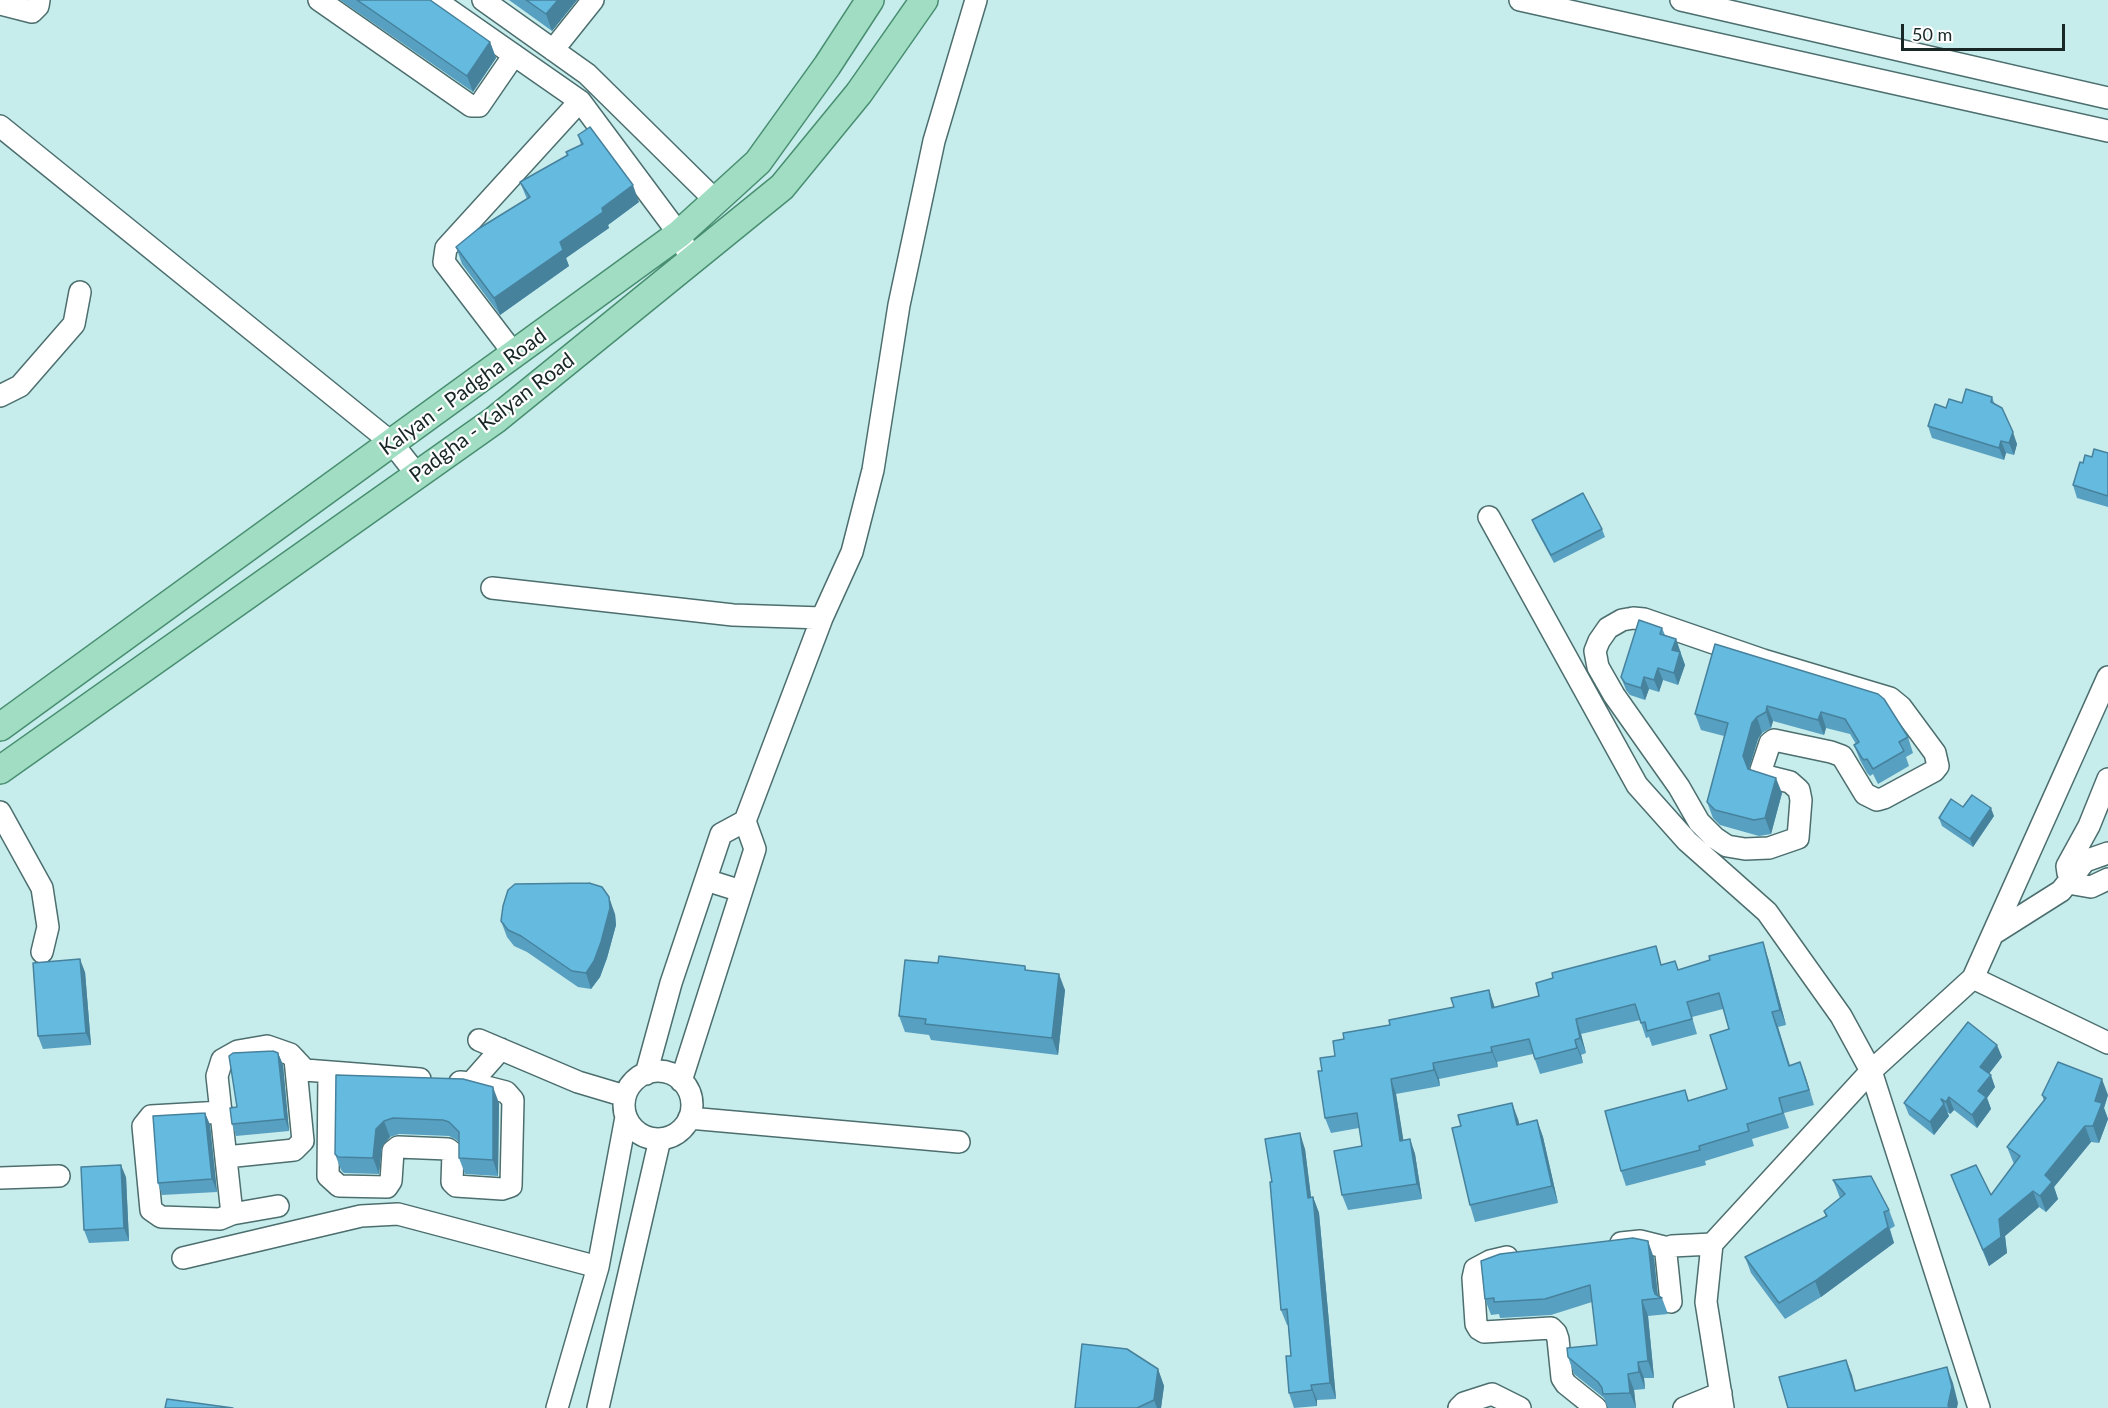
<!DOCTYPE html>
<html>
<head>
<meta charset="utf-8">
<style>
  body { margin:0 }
  #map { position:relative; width:2108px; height:1408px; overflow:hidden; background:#c7ecec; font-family:Lato,sans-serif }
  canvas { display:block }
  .scale { position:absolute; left:1901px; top:24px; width:164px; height:27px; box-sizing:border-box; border:3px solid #182626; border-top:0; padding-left:8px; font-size:18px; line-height:21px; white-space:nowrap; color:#182626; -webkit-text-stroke:4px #fff; paint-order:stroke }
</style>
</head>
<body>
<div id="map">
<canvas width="2108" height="1408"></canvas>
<div class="scale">50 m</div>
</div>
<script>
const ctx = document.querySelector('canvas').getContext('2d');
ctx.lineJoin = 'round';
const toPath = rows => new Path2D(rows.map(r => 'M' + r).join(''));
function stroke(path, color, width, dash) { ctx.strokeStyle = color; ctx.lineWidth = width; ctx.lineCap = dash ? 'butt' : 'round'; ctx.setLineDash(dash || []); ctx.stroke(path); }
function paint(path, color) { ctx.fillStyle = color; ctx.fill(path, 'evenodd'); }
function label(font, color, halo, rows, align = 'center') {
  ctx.font = font + ' Lato,sans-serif'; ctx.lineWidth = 4.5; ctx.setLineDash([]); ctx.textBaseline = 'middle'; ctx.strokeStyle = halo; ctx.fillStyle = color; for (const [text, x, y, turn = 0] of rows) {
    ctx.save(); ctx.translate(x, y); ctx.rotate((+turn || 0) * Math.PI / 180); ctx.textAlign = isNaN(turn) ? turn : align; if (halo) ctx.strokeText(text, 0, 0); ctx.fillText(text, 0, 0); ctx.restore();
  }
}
const minor = toPath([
  [319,0,471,106,479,106,514,55],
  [435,0,580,101,679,234,691,260],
  [483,0,587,74,716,201],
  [1520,0,2108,131],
  [1681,0,2108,98],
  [0,4,32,12,38,6,39,0],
  [553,50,593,0],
  [0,126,392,443,418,476],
  [515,355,444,262,446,248,580,101],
  [0,396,20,386,74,324,80,292],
  [1489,517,1637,785,1687,841,1767,912,1841,1016,1871,1071,1979,1408],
  [492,588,733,615,822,618],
  [1633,618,1644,619,1763,660,1890,698,1901,707,1935,753,1938,766,1934,771,1884,798,1877,800,1865,794,1842,756,1831,752,1774,740,1770,743,1761,770,1762,775,1790,782,1799,790,1801,800,1798,838,1769,848,1745,849,1727,846,1715,838,1699,822,1679,787,1614,695,1598,667,1595,651,1599,641,1608,628,1622,620,1633,618],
  [0,812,42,888,48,927,42,952],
  [2068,873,2067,866,2089,826,2108,779],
  [706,880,741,891],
  [2068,883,2091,887,2108,879],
  [1993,934,2061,891,2085,861,2108,853],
  [1973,978,2108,1043],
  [479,1040,578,1082,625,1096],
  '624 1105a34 34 0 1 1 68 0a34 34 0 1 1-68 0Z',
  [329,1072,328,1176,339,1186,387,1187,391,1181,393,1151,398,1147,448,1149,453,1153,452,1182,456,1186,502,1189,511,1186,513,1100,506,1092,471,1083],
  [646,1074,671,983,721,834,745,821],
  [681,1081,755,849,745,821,822,618,852,552,873,470,899,305,934,141,976,0],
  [460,1082,471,1083,501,1049],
  [222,1112,151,1116,143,1126,151,1210,161,1217,220,1219,232,1214,278,1206],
  [689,1118,959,1142],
  [226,1157,294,1150,303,1141,295,1059],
  [0,1178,59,1176],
  [232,1214,217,1076,222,1060,238,1051,267,1046,290,1054,305,1070,420,1079],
  [1621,1243,1640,1241,1668,1248,1672,1246,1712,1244],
  [1668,1248,1666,1254,1671,1302],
  [1507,1257,1490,1261,1475,1269,1473,1278,1476,1324,1479,1329,1484,1332,1551,1328,1556,1333,1558,1339,1562,1378,1566,1384,1596,1408],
  [183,1258,361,1216,398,1214,598,1267],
  [557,1408,598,1267,626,1117],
  [598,1408,660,1139],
  [1459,1408,1464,1403,1492,1394,1520,1408],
  [1684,1408,1721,1393],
  [1723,1408,1706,1302,1712,1244,1871,1071,1973,978,2108,677]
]);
const major = toPath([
  [0,727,679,234,758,162,827,66,870,0],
  [0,770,495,420,782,187,859,93,924,0]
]);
const wall = toPath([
  [340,0,430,0,490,42,496,58,473,92],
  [509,0,577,0,552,31],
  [578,135,639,202,608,225,609,228,566,258,569,266,500,315,462,264,456,247,527,199,520,182,567,156,566,152,581,145],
  [1992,397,1995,405,2017,444,2014,455,2006,453,2004,460,1932,438,1928,426,1946,408,1962,403],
  [2108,453,2108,507,2077,498,2073,485,2083,463,2092,457],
  [1532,520,1602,529,1605,537,1554,563,1535,528],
  [1662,628,1665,635,1676,639,1685,665,1678,685,1663,680,1659,692,1649,689,1645,700,1630,695,1626,690,1621,677],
  [1715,644,1908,737,1913,753,1906,757,1909,766,1878,784,1873,774,1870,776,1867,773,1860,760,1854,745,1856,744,1850,734,1826,728,1824,735,1773,721,1771,728,1762,733,1758,739,1749,769,1782,793,1771,834,1759,836,1720,825,1713,818,1707,802,1724,736,1701,730,1695,714],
  [1963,807,1994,816,1973,847,1942,826,1939,818],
  [615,914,616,925,607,958,600,977,591,989,578,987,527,952,514,946,507,937,501,921],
  [1768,958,1786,1025,1778,1027,1790,1065,1800,1062,1814,1105,1784,1113,1789,1128,1752,1139,1754,1146,1705,1161,1706,1165,1626,1186,1621,1171,1685,1090,1689,1101,1727,1089,1729,1029,1723,1009,1692,1017,1697,1034,1652,1046,1649,1037,1646,1038,1640,1020,1581,1034,1586,1053,1581,1055,1583,1063,1540,1074,1533,1054,1497,1062,1498,1067,1439,1079,1440,1086,1396,1094,1403,1140,1410,1139,1415,1154,1422,1199,1348,1210,1342,1195,1362,1146,1359,1128,1331,1133,1325,1118,1322,1071,1335,1056,1344,1039,1454,1007,1489,990,1495,1008,1675,961,1678,970],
  [938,963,1025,966,1026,970,1065,990,1058,1055,931,1040,929,1035,905,1032,899,1016],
  [85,972,91,1045,43,1049,38,1036],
  [278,1053,283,1065,289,1131,236,1136,232,1124,237,1107],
  [2002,1057,1989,1073,1995,1087,1987,1098,1991,1109,1977,1128,1954,1110,1950,1114,1947,1112,1949,1116,1934,1135,1909,1115,1904,1103],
  [336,1075,499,1103,498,1176,465,1174,459,1158,459,1142,455,1139,449,1136,399,1134,390,1137,382,1146,379,1174,344,1173,341,1170,335,1154],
  [2042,1095,2108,1095,2104,1108,2108,1119,2099,1143,2091,1142,2054,1187,2058,1199,2046,1212,2039,1207,2005,1236,2007,1253,1989,1266,1957,1191,1951,1175,1991,1195,2014,1164,2007,1147,2044,1101],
  [205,1113,210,1125,217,1192,162,1195,158,1183],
  [1518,1119,1519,1125,1537,1120,1543,1137,1558,1203,1475,1222,1470,1205],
  [1305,1149,1311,1197,1313,1197,1319,1213,1336,1399,1317,1400,1317,1406,1294,1408,1289,1393,1291,1356,1288,1325,1287,1325,1281,1310,1272,1182],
  [126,1177,129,1241,89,1243,84,1230],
  [1833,1180,1889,1210,1895,1226,1890,1229,1894,1243,1821,1297,1785,1319,1751,1273,1745,1257,1826,1217,1824,1211,1840,1198],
  [1654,1258,1658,1295,1662,1298,1668,1314,1648,1316,1654,1378,1644,1378,1645,1389,1634,1390,1636,1408,1608,1408,1604,1398,1574,1374,1568,1357,1597,1345,1592,1302,1551,1315,1500,1318,1499,1314,1491,1315,1485,1299],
  [1158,1369,1164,1386,1161,1408,1075,1408]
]);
const shadedWall = toPath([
  [558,0,577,0,552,31,546,14],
  [490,42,496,58,473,92,467,76],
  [633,185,639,202,608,225,609,228,566,258,569,266,500,315,494,298,560,242,602,208],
  [2013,432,2017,444,2014,455,2009,443],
  [2001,441,2006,453,2004,460,1999,448],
  [1676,639,1680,651,1677,662,1672,650],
  [1680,652,1685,665,1678,685,1674,673],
  [1658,668,1663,680,1659,692,1654,680],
  [1644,677,1649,689,1645,700,1641,688],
  [1767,706,1773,721,1771,728,1766,712],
  [1821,712,1826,728,1824,735,1818,720],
  [1757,717,1762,733,1758,739,1748,772,1743,756,1752,723],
  [1776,778,1782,793,1771,834,1765,818],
  [1991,808,1994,816,1973,847,1970,839],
  [609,897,615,914,616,925,607,958,600,977,591,989,586,973],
  [1763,942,1768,958,1786,1025,1780,1010],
  [80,959,85,972,91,1045,86,1033],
  [1059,974,1065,990,1058,1055,1052,1038],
  [1489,990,1494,1005,1498,1023,1492,1008],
  [1772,1012,1778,1027,1794,1081,1789,1066],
  [1576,1019,1581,1034,1586,1053,1580,1038],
  [1575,1040,1581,1055,1583,1063,1577,1048],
  [1997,1045,2002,1057,1985,1079,1980,1067],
  [1491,1047,1497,1062,1498,1067,1492,1052],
  [278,1053,283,1065,289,1131,285,1119],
  [1800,1062,1806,1078,1814,1105,1809,1090],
  [1433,1063,1439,1079,1440,1086,1434,1070],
  [1991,1075,1995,1087,1987,1098,1991,1109,1977,1128,1972,1115,1978,1091],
  [1391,1079,1396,1094,1406,1156,1400,1141],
  [2102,1079,2108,1095,2104,1108,2108,1119,2099,1143,2093,1126,2095,1101],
  [493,1087,499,1103,498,1176,493,1160],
  [1949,1097,1954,1110,1950,1114,1946,1102],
  [1512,1103,1518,1119,1523,1141,1517,1125],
  [1944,1104,1949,1116,1934,1135,1930,1122],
  [205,1113,210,1125,217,1192,212,1179],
  [1537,1120,1543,1137,1558,1203,1552,1186],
  [384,1121,390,1137,382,1146,379,1174,373,1158,376,1129],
  [2085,1126,2091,1142,2054,1187,2058,1199,2046,1212,2040,1196,2045,1175],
  [1300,1133,1305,1149,1313,1213,1308,1198],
  [1410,1139,1415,1154,1422,1199,1417,1184],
  [121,1165,126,1177,129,1241,124,1228],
  [2033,1191,2039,1207,2005,1236,2007,1253,1989,1266,1983,1250,1999,1219],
  [1313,1197,1319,1213,1336,1399,1330,1383],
  [1884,1212,1894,1243,1821,1297,1815,1281],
  [1648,1241,1654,1258,1658,1298,1653,1288],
  [1642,1300,1648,1316,1654,1378,1648,1361],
  [1846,1360,1852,1375,1860,1407,1855,1391],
  [1638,1362,1644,1378,1645,1389,1639,1372],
  [1947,1367,1953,1383,1958,1403,1957,1408,1949,1408,1948,1405],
  [1158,1369,1164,1386,1161,1408,1157,1408,1154,1400],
  [1628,1374,1634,1390,1636,1408,1630,1393],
  [1311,1385,1317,1400,1317,1406,1312,1390]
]);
const building = toPath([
  [357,0,430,0,490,42,467,76,357,0],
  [526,0,558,0,546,14,526,0],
  [590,127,633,185,602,208,603,212,560,242,563,250,494,298,456,247,478,229,530,197,520,182,568,155,566,152,583,144,578,135,590,127],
  [1966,389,1992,397,1991,402,2002,408,2013,432,2009,443,2001,441,1999,448,1928,426,1935,404,1946,408,1949,399,1962,403,1966,389],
  [2094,449,2108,453,2108,496,2073,485,2080,462,2083,463,2085,455,2092,457,2094,449],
  [1583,493,1602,529,1551,555,1532,520,1583,493],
  [1639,620,1662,628,1660,634,1676,639,1672,650,1680,652,1674,673,1658,668,1654,680,1644,677,1641,688,1625,683,1621,677,1639,620],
  [1715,644,1878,694,1884,699,1908,737,1899,742,1904,751,1873,769,1867,759,1864,760,1862,758,1854,745,1859,742,1845,719,1821,712,1818,720,1767,706,1766,712,1757,717,1752,723,1743,756,1748,769,1776,778,1765,818,1754,820,1715,810,1707,802,1728,723,1695,714,1715,644],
  [1972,795,1991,808,1970,839,1939,818,1951,799,1963,807,1972,795],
  [589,883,602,887,609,897,610,908,601,942,594,961,586,973,572,971,521,936,508,930,501,921,503,906,508,890,515,884,589,883],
  [1763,942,1780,1010,1772,1012,1789,1066,1800,1062,1809,1090,1779,1098,1783,1113,1747,1124,1749,1131,1699,1146,1700,1150,1621,1171,1605,1111,1685,1090,1688,1101,1727,1089,1710,1035,1729,1029,1719,993,1687,1002,1692,1019,1647,1031,1645,1022,1641,1023,1635,1004,1576,1019,1580,1038,1575,1040,1577,1048,1535,1059,1529,1039,1491,1047,1492,1052,1433,1063,1434,1070,1391,1079,1400,1141,1410,1139,1417,1184,1342,1195,1334,1151,1362,1146,1357,1113,1325,1118,1318,1071,1322,1071,1320,1058,1335,1056,1333,1041,1344,1039,1343,1033,1390,1025,1389,1020,1454,1007,1451,998,1489,990,1492,1008,1539,996,1536,983,1553,978,1552,973,1656,946,1661,965,1675,961,1678,970,1710,960,1709,956,1763,942],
  [939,956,1025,966,1025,970,1059,974,1052,1038,925,1024,926,1019,899,1016,905,960,938,963,939,956],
  [80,959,86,1033,38,1036,33,963,80,959],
  [1968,1022,1997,1045,1980,1067,1991,1075,1978,1091,1986,1097,1972,1115,1949,1097,1946,1102,1941,1099,1944,1104,1930,1122,1904,1103,1968,1022],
  [273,1051,278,1053,285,1119,232,1124,230,1108,237,1107,229,1056,233,1053,273,1051],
  [2058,1062,2102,1079,2095,1101,2102,1103,2093,1126,2085,1126,2045,1175,2052,1182,2040,1196,2033,1191,1999,1219,2001,1237,1983,1250,1951,1175,1976,1165,1991,1195,2020,1156,2007,1147,2046,1098,2042,1095,2058,1062],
  [336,1075,463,1079,493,1087,493,1160,459,1158,459,1132,449,1122,443,1120,393,1118,384,1121,376,1129,373,1158,338,1157,335,1154,336,1075],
  [1512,1103,1517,1125,1537,1120,1552,1186,1470,1205,1452,1128,1461,1126,1458,1115,1512,1103],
  [205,1113,212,1179,158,1183,153,1116,205,1113],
  [1300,1133,1308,1198,1313,1197,1330,1383,1311,1385,1312,1390,1289,1393,1286,1356,1291,1356,1287,1309,1281,1310,1270,1182,1272,1182,1265,1139,1300,1133],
  [121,1165,124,1228,84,1230,81,1167,121,1165],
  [1871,1176,1889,1210,1884,1212,1888,1227,1815,1281,1779,1303,1745,1257,1827,1216,1824,1211,1845,1194,1833,1180,1871,1176],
  [1633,1238,1648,1241,1653,1288,1655,1294,1662,1298,1642,1300,1648,1361,1638,1362,1639,1372,1628,1374,1630,1393,1603,1394,1602,1388,1598,1382,1568,1357,1567,1348,1597,1345,1590,1285,1545,1299,1494,1302,1494,1298,1485,1299,1481,1261,1500,1254,1633,1238],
  [1082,1344,1127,1349,1158,1369,1154,1400,1137,1408,1075,1408,1082,1344],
  [1846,1360,1855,1391,1947,1367,1952,1387,1948,1405,1949,1408,1788,1408,1779,1377,1846,1360],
  [167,1399,233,1408,165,1408,167,1399]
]);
const streetNames = [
  ["Kalyan - Padgha Road",463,392,-36],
  ["Padgha - Kalyan Road",492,418,-37]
];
stroke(minor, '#4c6e6e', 24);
stroke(major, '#488e71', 30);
stroke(minor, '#fff', 21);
stroke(major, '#a1ddc2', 27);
paint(wall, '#57a0c1');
paint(shadedWall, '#47829d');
paint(building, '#65bae0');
stroke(building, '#47829d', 1.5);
label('21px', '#182626', '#fff', streetNames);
</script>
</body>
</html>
